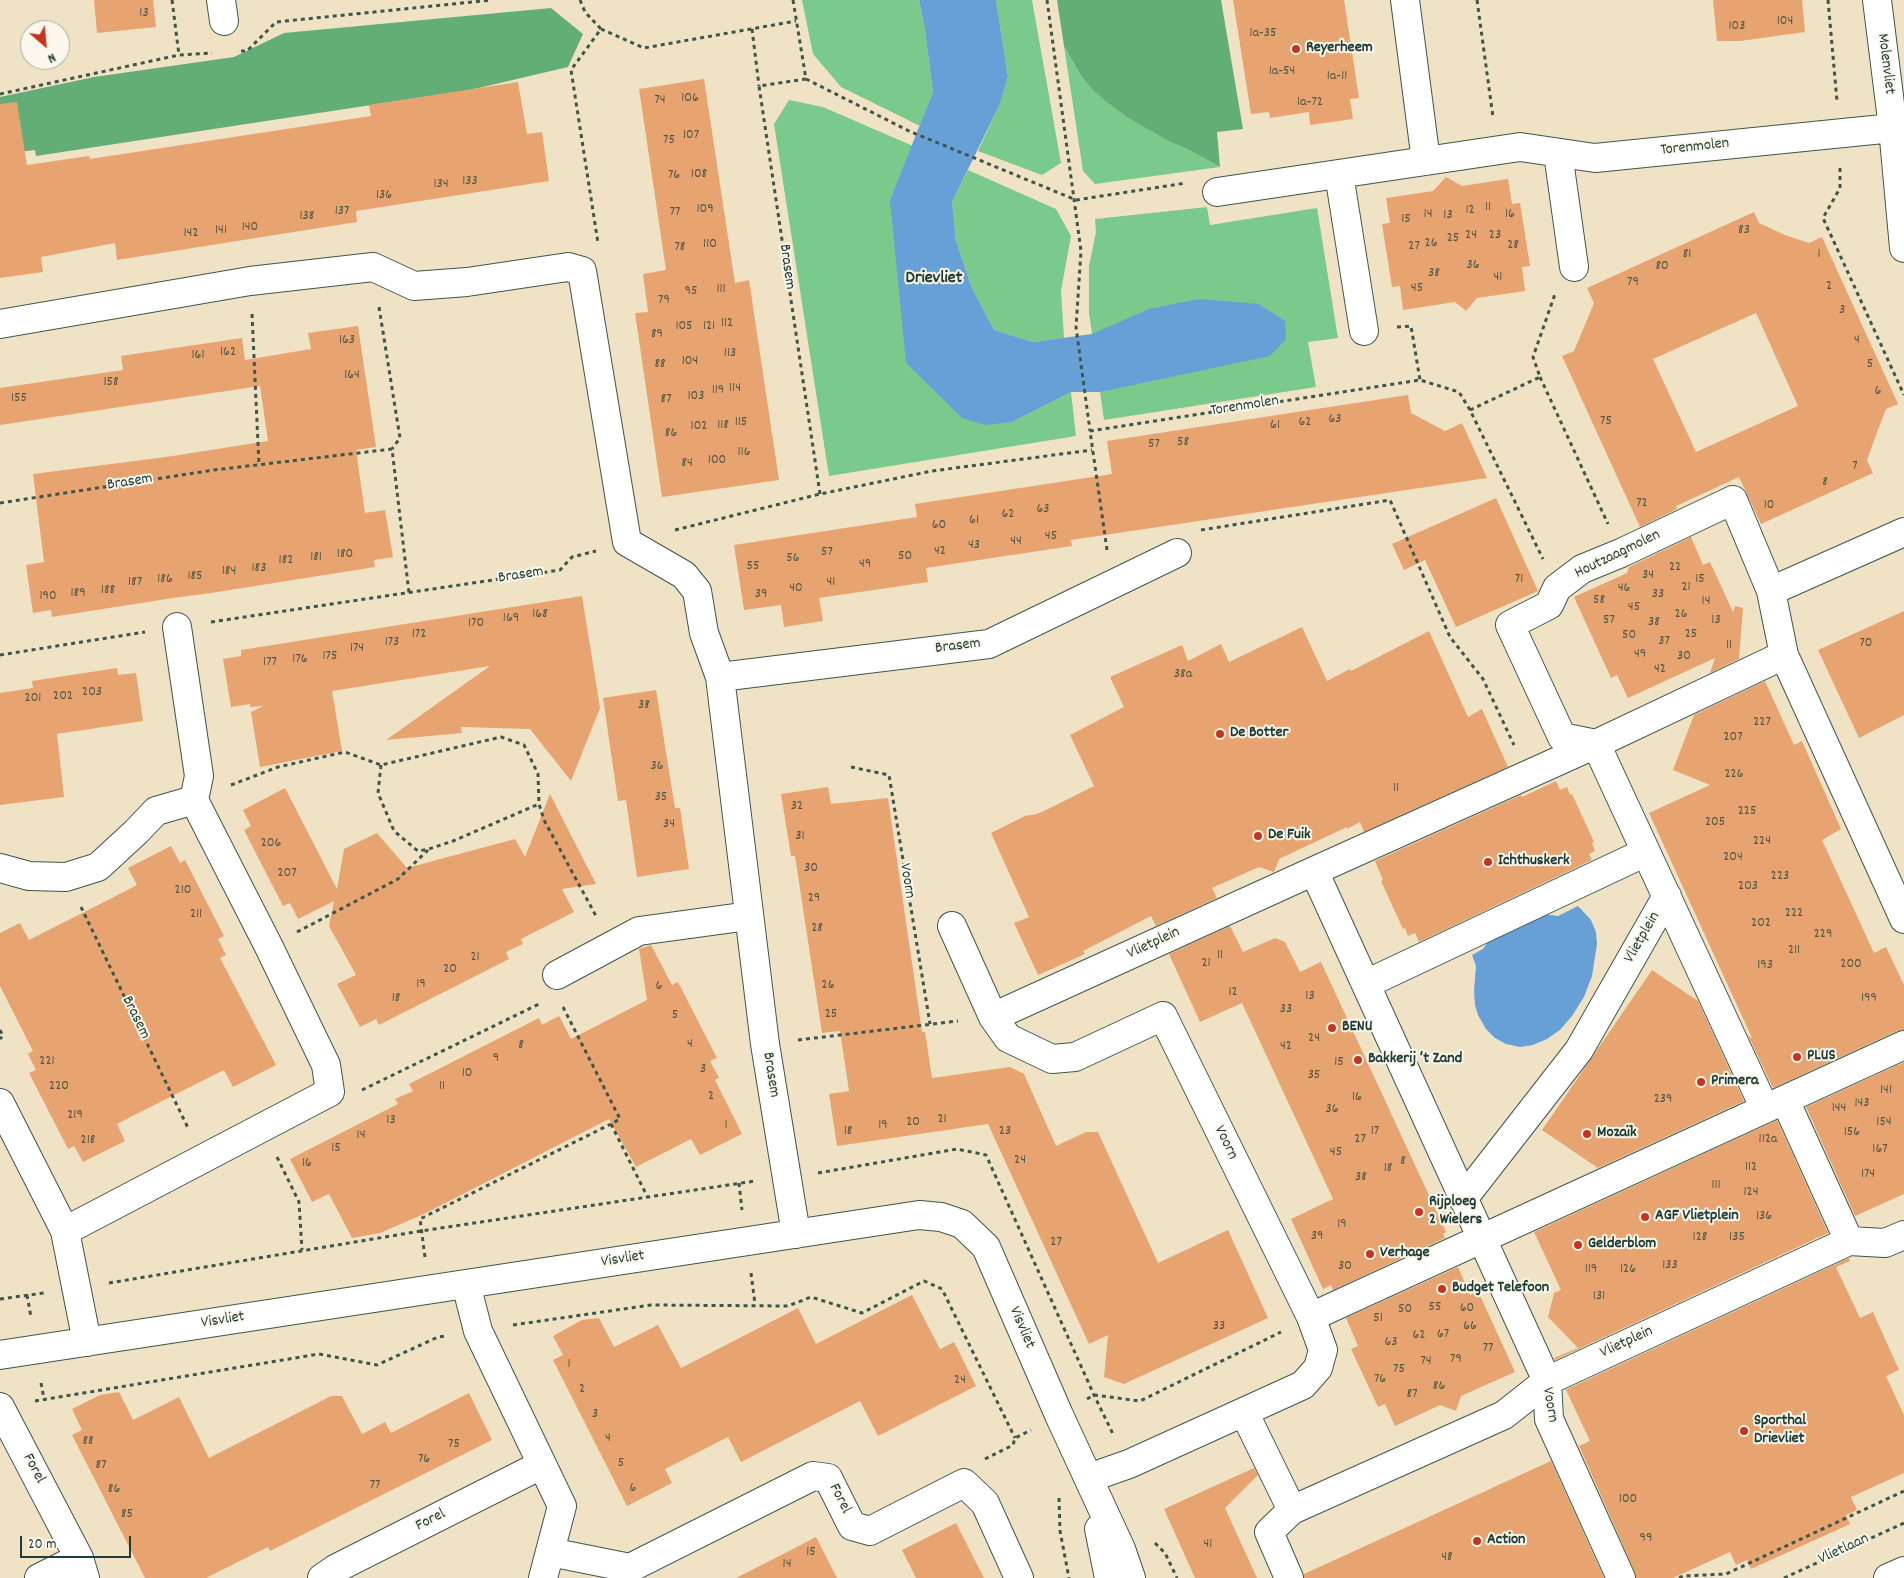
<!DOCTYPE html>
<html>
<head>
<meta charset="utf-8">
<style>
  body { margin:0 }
  #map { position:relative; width:1904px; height:1578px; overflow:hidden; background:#f0e3c5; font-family:Dekko,sans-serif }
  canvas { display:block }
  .north { position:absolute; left:20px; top:20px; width:50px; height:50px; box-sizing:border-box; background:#fbf7ec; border:1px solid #a3ada2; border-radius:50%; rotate:153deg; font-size:14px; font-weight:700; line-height:20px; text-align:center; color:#1f3d34 }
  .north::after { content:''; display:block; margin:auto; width:18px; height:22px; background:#c8321e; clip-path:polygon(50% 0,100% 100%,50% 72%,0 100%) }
  .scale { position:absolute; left:20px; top:1536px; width:111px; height:22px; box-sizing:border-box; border:2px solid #1f3d34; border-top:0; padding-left:6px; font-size:15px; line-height:18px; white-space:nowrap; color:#1f3d34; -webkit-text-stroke:4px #fbf7ec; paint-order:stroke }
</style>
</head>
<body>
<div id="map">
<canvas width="1904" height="1578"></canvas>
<div class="north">N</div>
<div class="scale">20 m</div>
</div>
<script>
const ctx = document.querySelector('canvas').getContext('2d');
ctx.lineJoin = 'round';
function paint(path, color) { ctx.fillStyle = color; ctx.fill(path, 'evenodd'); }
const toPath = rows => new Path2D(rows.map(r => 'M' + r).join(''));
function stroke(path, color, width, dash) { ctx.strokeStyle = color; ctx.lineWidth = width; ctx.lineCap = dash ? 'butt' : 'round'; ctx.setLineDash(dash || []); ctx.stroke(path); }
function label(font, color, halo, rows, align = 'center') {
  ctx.font = font + ' Dekko,sans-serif'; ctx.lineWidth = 4; ctx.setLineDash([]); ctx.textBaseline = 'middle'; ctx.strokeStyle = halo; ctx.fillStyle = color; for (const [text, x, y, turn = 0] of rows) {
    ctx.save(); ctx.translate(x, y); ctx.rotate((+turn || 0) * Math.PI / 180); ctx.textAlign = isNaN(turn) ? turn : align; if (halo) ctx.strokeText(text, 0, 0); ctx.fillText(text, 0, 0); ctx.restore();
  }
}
const green = toPath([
  [802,0,919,0,925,30,933,92,920,126,841,87,813,54],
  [996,0,1032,0,1061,163,1042,175,978,151,1000,104,1008,77],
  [1064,46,1080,74,1109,104,1128,118,1168,141,1187,149,1220,167,1095,184,1083,171],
  [789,100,823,107,913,146,890,200,1012,422,1071,392,1076,436,829,476,774,124],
  [968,170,1056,209,1071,236,1061,291,1064,338,1033,342,994,330,972,288,956,241,952,202],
  [1207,207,1210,225,1317,208,1338,338,1308,342,1316,387,1104,420,1100,392,1125,385,1092,334,1089,313,1089,266,1096,232,1095,219]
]);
const forest = toPath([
  [1057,0,1221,0,1243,129,1217,132,1220,167,1187,149,1168,141,1128,118,1109,104,1091,88,1080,74,1064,46],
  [551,8,583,34,568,67,470,90,36,156,35,150,0,154,0,97,94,77,234,57,284,33]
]);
const water = toPath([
  [919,0,996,0,1008,77,1000,104,952,202,956,241,972,288,994,330,1033,342,1092,334,1149,309,1199,299,1259,304,1285,321,1286,339,1270,356,1100,392,1071,392,1012,422,985,425,962,418,906,363,890,200,933,92,925,30],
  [1578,906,1591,920,1596,932,1597,944,1592,976,1584,997,1572,1016,1560,1030,1547,1039,1533,1045,1520,1047,1506,1044,1495,1038,1486,1029,1478,1015,1475,1005,1474,991,1476,966,1472,955,1483,949,1496,930,1535,913,1558,916]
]);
const building = toPath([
  [94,0,153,0,156,27,97,33],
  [1233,0,1344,0,1359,98,1350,99,1353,119,1310,125,1309,112,1270,118,1269,112,1251,114],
  [1713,0,1802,0,1805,32,1740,41,1717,41],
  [704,79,735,283,749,280,779,480,662,497,635,313,648,312,643,274,666,270,639,89],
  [518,82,527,134,542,132,549,181,356,211,357,222,117,260,115,243,41,257,43,272,0,278,0,104,17,102,27,165,89,156,90,159,371,116,369,105],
  [1446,177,1462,186,1508,179,1512,204,1520,203,1530,266,1522,267,1525,291,1477,298,1466,311,1455,302,1403,310,1400,286,1392,287,1382,224,1390,223,1386,198,1433,191],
  [1754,212,1759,223,1785,235,1809,243,1822,237,1898,404,1886,409,1876,435,1867,460,1873,473,1761,524,1739,477,1676,506,1677,509,1640,527,1562,356,1574,351,1594,303,1587,288],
  [1756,313,1798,406,1696,452,1653,359],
  [358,326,376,447,356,450,365,513,385,510,393,557,374,560,375,567,211,593,173,598,52,617,51,610,33,613,26,565,44,562,33,474,166,457,268,441,260,386,0,425,0,388,123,370,121,356,242,338,245,360,311,349,308,333],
  [1408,395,1411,413,1445,431,1462,423,1487,478,1071,540,1072,546,926,568,928,582,819,598,823,621,784,627,781,605,744,610,734,545,917,517,915,504,1112,474,1107,441],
  [1496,498,1538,591,1456,627,1425,560,1404,570,1392,544],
  [1691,537,1703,565,1710,562,1733,612,1735,606,1743,608,1739,659,1710,673,1715,658,1628,698,1617,675,1611,678,1574,597,1627,573,1629,567],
  [582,596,600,708,571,781,530,729,461,727,462,733,386,740,490,666,332,691,342,751,260,767,251,712,263,706,250,707,250,704,231,707,223,659,241,656,241,650],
  [1904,611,1904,715,1859,738,1818,650],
  [1302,627,1327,681,1350,669,1351,671,1429,631,1468,717,1482,709,1508,767,1364,832,1360,822,1347,829,1347,827,1279,859,1274,872,1259,867,1212,888,1217,898,1156,926,1151,916,1083,951,1085,954,1038,975,1014,923,1029,917,991,833,1025,816,1037,814,1046,810,1094,786,1070,735,1124,707,1110,677,1182,645,1188,661,1221,644,1229,662],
  [117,668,118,675,136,673,143,721,57,734,64,797,0,805,0,693,33,688,32,681],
  [1765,681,1794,745,1802,741,1841,829,1822,840,1874,953,1886,947,1904,985,1904,1030,1897,1031,1773,1088,1748,1035,1752,1038,1649,813,1710,785,1673,770,1694,715],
  [656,690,675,808,680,808,689,869,637,877,626,800,618,801,603,698],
  [1556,781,1560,790,1567,787,1570,795,1572,794,1594,842,1592,843,1595,851,1589,854,1592,860,1419,942,1415,933,1408,936,1405,928,1403,929,1381,881,1383,880,1375,861,1521,795,1522,797],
  [828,787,831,804,888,798,922,1032,925,1032,932,1078,1010,1067,1024,1074,1056,1146,1086,1132,1098,1132,1158,1263,1228,1230,1268,1318,1124,1384,1104,1377,1108,1335,1089,1344,988,1124,837,1146,829,1094,849,1091,840,1031,822,1033,795,856,791,856,781,794],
  [285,788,337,889,344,849,377,833,407,868,515,839,525,857,550,794,596,884,562,889,574,912,521,939,523,944,506,952,509,959,379,1025,376,1019,360,1027,337,984,356,975,329,926,334,901,298,919,290,903,283,906,244,830,251,826,243,810],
  [171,846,180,863,185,860,224,936,218,939,226,955,220,958,276,1065,233,1087,224,1070,176,1094,117,1124,125,1141,83,1162,74,1146,68,1149,29,1073,36,1070,28,1054,33,1051,0,986,0,933,20,923,29,940,104,902,137,885,128,868],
  [1230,926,1243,952,1275,938,1285,942,1300,972,1321,962,1446,1232,1443,1234,1445,1238,1333,1290,1331,1285,1323,1289,1291,1219,1333,1199,1242,1003,1200,1022,1169,954],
  [651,945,672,985,678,982,717,1058,710,1061,719,1078,715,1080,742,1134,700,1155,691,1139,636,1167,609,1119,424,1214,380,1233,352,1238,329,1194,312,1202,290,1159,398,1104,395,1099,413,1091,409,1084,539,1018,542,1025,559,1016,571,1039,647,1000,639,949],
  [1652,970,1698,1001,1744,1101,1598,1168,1542,1130],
  [1904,1062,1904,1194,1855,1216,1806,1107],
  [1777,1120,1828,1233,1555,1360,1554,1358,1578,1348,1548,1317,1554,1293,1561,1290,1534,1232],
  [1849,1258,1850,1261,1836,1267,1860,1318,1873,1312,1899,1370,1886,1376,1904,1415,1904,1473,1851,1497,1857,1510,1846,1515,1850,1524,1751,1569,1747,1560,1736,1565,1730,1552,1673,1578,1636,1578,1635,1572,1579,1446,1590,1441,1566,1390,1563,1391],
  [1458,1267,1470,1295,1478,1291,1515,1372,1461,1396,1456,1411,1440,1405,1395,1426,1385,1404,1378,1407,1351,1349,1358,1346,1346,1318],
  [912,1295,940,1349,954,1342,976,1386,878,1436,860,1401,741,1462,728,1437,665,1469,672,1483,627,1506,553,1360,563,1355,553,1336,582,1320,599,1318,614,1347,658,1325,681,1368,798,1308,816,1344],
  [119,1392,133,1420,179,1397,209,1458,331,1396,342,1396,362,1434,385,1422,391,1433,469,1393,492,1440,270,1551,268,1547,206,1578,145,1578,72,1435,82,1430,72,1409,100,1395],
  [1551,1461,1604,1578,1304,1578,1304,1574],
  [1254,1468,1258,1475,1225,1508,1257,1578,1195,1578,1164,1509],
  [956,1523,984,1578,916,1578,902,1550],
  [816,1537,837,1578,736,1578,793,1549]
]);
const path = toPath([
  [172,0,179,55],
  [580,0,585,12,601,29,571,70,598,243],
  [793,0,806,79,909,131,1076,200,1186,183],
  [1047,0,1081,251,1076,327,1090,431],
  [1477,0,1493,117],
  [1828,0,1837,101],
  [601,29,644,48,796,21],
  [752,29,759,86],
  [241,51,247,51,276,22,492,0],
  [806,79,759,86,820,494],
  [0,94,179,55,212,53],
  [1840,168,1840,188,1823,218,1904,395],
  [379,307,400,438,392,449],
  [252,314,259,465],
  [1397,327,1411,326,1420,380],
  [1540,377,1608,524],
  [1470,410,1540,377,1533,357,1555,294],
  [0,503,214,470,392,449,409,593],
  [675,530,820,494,932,471,1092,450],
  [1201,530,1390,500,1450,637,1483,679,1514,745],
  [1107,550,1090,431,1420,380,1459,392,1470,410,1543,559],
  [211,622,560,570,572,557,596,551],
  [0,655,145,632],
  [381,765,378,793,394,831,418,851,429,849,453,841,539,804],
  [851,767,889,775,930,1024],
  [231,785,278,767,345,752,381,765,501,737,524,745,538,774,539,804,544,820,596,916],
  [81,907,188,1128],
  [297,932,398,879,428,850],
  [563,1007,620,1119,611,1124,648,1198],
  [0,1030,3,1036,0,1039],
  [798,1040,958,1021],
  [362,1090,541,1003],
  [277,1157,299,1202,302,1250],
  [818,1173,957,1149,986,1155,1094,1395,1113,1434],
  [739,1183,742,1210],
  [425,1257,420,1219,611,1124],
  [751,1273,755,1304],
  [109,1283,421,1231,755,1181],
  [27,1295,31,1317],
  [0,1299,44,1293],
  [513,1325,651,1305,788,1306,811,1297,862,1313,924,1281,942,1289,1015,1438],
  [41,1383,44,1399],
  [1087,1399,1094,1395,1140,1401,1281,1332],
  [35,1401,319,1354,377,1365,438,1337,445,1336],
  [985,1459,1013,1445,1015,1438,1031,1430],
  [1059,1498,1060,1531,1069,1578],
  [1155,1543,1165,1553,1177,1578],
  [1679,1578,1683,1576,1726,1574,1904,1491],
  [1784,1578,1904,1523]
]);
const minor = toPath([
  [221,0,224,21],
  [1405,0,1426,161],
  [1877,0,1893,128,1904,248],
  [1558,153,1574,267],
  [1339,174,1364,331],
  [1217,192,1520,147,1595,158,1893,128],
  [0,324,250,281,373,267,414,286,467,282,568,267,582,271,627,542,684,575,697,591,704,633,720,677,765,1044,796,1234],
  [1771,591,1904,532],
  [177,627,199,776,194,800],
  [720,677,989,644,1177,553],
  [0,868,29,876,66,877,98,867,136,832,156,811,194,800,269,947,326,1065,330,1092,65,1231],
  [1314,871,1596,744,1784,655],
  [952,926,993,1017,1008,1038,1052,1059,1075,1057,1163,1016,1311,1317,1323,1350,1318,1368,1303,1385,1129,1464,1089,1478],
  [557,975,639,931,749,916],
  [1366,984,1646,852],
  [993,1017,1314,871,1547,1381,1549,1419,1621,1578],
  [1785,1100,1849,1241],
  [0,1103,65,1231,87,1342],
  [1765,1109,1596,744,1562,737,1510,625,1549,605,1557,588,1582,569,1621,553,1733,500,1771,591,1784,655,1904,919],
  [1463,1199,1579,1050,1667,896],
  [466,1284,478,1331,562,1506,543,1578],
  [1311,1317,1904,1045],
  [0,1355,919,1215,941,1217,962,1224,986,1247,1059,1415,1121,1549,1131,1578],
  [0,1407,79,1558,85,1578],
  [1244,1412,1292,1510,1504,1415,1547,1381,1849,1241,1885,1243,1904,1235],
  [1099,1529,1109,1578],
  [550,1552,630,1568,813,1476,828,1478,852,1526,870,1531,964,1483,985,1503,1019,1578],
  [39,1578,79,1558],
  [322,1578,335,1569,541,1465],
  [1289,1578,1269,1532,1292,1510],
  [1888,1578,1904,1571]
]);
const markers = [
  [1296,49,5,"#c8321e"],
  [1220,734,5,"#c8321e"],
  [1258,836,5,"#c8321e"],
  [1488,862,5,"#c8321e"],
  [1332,1028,5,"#c8321e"],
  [1797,1057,5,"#c8321e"],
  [1358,1060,5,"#c8321e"],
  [1701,1082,5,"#c8321e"],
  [1587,1134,5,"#c8321e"],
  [1419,1212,5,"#c8321e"],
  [1645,1217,5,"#c8321e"],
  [1578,1245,5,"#c8321e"],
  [1370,1254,5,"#c8321e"],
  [1442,1289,5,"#c8321e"],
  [1744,1431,5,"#c8321e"],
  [1477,1541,5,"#c8321e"]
];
const numberNames = [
  ["13",144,14],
  ["104",1785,22],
  ["103",1737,27],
  ["1a-35",1263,34],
  ["1a-54",1282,72],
  ["1a-11",1337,77],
  ["106",690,99],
  ["74",660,101],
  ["1a-72",1310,103],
  ["107",691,136],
  ["75",669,141],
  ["108",699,175],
  ["76",674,176],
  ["133",470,182],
  ["134",441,185],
  ["136",384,196],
  ["11",1488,208],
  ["109",705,210],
  ["12",1470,211],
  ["137",342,212],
  ["77",675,213],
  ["14",1428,215],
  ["16",1510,215],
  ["13",1448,216],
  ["138",307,217],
  ["15",1406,220],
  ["140",250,228],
  ["141",221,231],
  ["83",1744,231],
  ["142",191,234],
  ["24",1471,236],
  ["23",1495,236],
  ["25",1453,239],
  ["26",1431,244],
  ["110",710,245],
  ["28",1513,246],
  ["27",1414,247],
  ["78",680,248],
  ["81",1687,255],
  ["1",1819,255],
  ["36",1473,266],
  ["80",1662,267],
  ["38",1434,274],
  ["41",1498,278],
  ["79",1633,283],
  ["2",1829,287],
  ["45",1417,289],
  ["111",721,290],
  ["95",691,292],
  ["79",664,301],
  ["3",1842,311],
  ["112",727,324],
  ["105",684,327],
  ["121",709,327],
  ["89",657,335],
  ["163",347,341],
  ["4",1857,341],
  ["162",228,353],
  ["113",730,354],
  ["161",198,356],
  ["104",690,362],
  ["88",660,365],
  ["5",1870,365],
  ["164",352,376],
  ["158",111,383],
  ["114",735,389],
  ["119",718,391],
  ["6",1878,392],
  ["103",696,397],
  ["155",19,399],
  ["87",666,400],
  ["63",1335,420],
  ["75",1606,422],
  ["115",741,423],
  ["62",1305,423],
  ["118",723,426],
  ["61",1275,426],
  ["102",699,427],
  ["86",671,434],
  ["58",1183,443],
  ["57",1154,445],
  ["116",744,453],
  ["100",717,461],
  ["84",687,464],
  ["7",1855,467],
  ["8",1825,483],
  ["72",1642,504],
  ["10",1769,506],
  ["63",1043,510],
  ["62",1008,515],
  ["61",974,521],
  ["60",939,526],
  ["45",1051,537],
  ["44",1016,542],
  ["43",974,546],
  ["42",940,552],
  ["57",827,553],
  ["180",345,555],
  ["50",905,557],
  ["181",316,558],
  ["56",793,559],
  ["182",286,561],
  ["49",865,565],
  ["55",753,567],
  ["22",1675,568],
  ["183",259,569],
  ["184",229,572],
  ["34",1648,576],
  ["185",195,577],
  ["186",165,580],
  ["71",1519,580],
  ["15",1700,580],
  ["187",135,583],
  ["41",831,583],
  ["21",1686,588],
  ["40",796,589],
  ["46",1624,589],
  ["188",108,591],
  ["189",78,594],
  ["39",761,595],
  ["33",1658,595],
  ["190",48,597],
  ["58",1599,601],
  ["14",1706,602],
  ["45",1634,608],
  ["168",540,615],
  ["26",1681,615],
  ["169",511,619],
  ["57",1609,621],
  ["13",1716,621],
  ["38",1654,623],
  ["170",476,624],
  ["172",419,635],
  ["25",1691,635],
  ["50",1629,636],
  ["37",1664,642],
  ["173",392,643],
  ["70",1866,644],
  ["11",1729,646],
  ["174",357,649],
  ["49",1640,655],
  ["175",330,657],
  ["30",1684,657],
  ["176",300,660],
  ["177",270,663],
  ["42",1660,670],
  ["38a",1183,675],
  ["203",92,693],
  ["202",63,697],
  ["201",33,699],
  ["38",644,706],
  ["227",1762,723],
  ["207",1733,738],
  ["36",657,767],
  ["226",1734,775],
  ["11",1396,789],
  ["35",661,798],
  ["32",797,807],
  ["225",1747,812],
  ["205",1715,823],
  ["34",669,825],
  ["31",800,837],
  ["224",1762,842],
  ["206",271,844],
  ["204",1733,858],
  ["30",811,869],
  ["207",287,874],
  ["223",1780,877],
  ["203",1748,887],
  ["210",183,891],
  ["29",814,899],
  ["222",1794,914],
  ["211",196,915],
  ["202",1761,924],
  ["28",817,929],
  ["229",1823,935],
  ["211",1794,951],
  ["11",1220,956],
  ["21",475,958],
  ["21",1206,964],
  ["200",1851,965],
  ["193",1765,966],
  ["20",450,970],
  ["19",421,985],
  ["26",828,986],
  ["6",659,987],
  ["12",1233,993],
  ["13",1310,997],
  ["18",396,999],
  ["199",1869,999],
  ["33",1286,1010],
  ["25",831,1015],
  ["5",675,1016],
  ["24",1314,1039],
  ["4",690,1045],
  ["8",521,1046],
  ["42",1286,1047],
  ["9",496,1059],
  ["221",47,1062],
  ["15",1339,1063],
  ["3",703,1070],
  ["10",467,1074],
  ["35",1314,1076],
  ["220",59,1087],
  ["11",442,1087],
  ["141",1886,1091],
  ["2",711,1097],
  ["16",1357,1098],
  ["239",1663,1100],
  ["143",1862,1104],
  ["144",1839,1109],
  ["36",1332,1110],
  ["219",75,1116],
  ["21",942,1120],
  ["13",391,1121],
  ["20",913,1123],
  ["154",1884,1123],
  ["1",726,1126],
  ["19",883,1126],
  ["18",848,1132],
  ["23",1005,1132],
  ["17",1375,1132],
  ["156",1852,1133],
  ["14",361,1136],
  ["27",1360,1140],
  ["112a",1768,1140],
  ["218",88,1141],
  ["15",336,1149],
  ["167",1880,1150],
  ["45",1336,1153],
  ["24",1020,1161],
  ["8",1403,1162],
  ["16",307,1164],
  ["112",1751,1168],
  ["18",1388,1169],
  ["174",1868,1175],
  ["38",1361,1178],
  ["111",1716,1186],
  ["124",1751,1193],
  ["136",1764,1217],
  ["19",1342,1225],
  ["39",1317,1237],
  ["128",1700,1238],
  ["135",1737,1238],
  ["27",1056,1243],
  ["133",1670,1266],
  ["30",1345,1267],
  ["119",1591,1270],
  ["126",1628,1270],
  ["131",1599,1297],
  ["55",1435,1308],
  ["60",1467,1309],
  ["50",1405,1310],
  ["51",1378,1319],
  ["33",1219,1327],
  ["66",1470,1327],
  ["67",1443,1335],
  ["62",1419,1336],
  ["63",1391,1343],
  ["77",1488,1349],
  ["79",1456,1360],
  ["74",1426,1362],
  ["1",569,1365],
  ["75",1399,1370],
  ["76",1380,1380],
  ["24",960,1381],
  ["86",1439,1387],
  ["2",582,1390],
  ["87",1412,1395],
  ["3",595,1415],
  ["4",608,1439],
  ["88",88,1442],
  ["75",454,1445],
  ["76",424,1460],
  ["5",621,1464],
  ["87",101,1466],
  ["77",375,1486],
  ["6",633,1489],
  ["86",114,1490],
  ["100",1628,1500],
  ["85",127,1515],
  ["99",1646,1539],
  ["41",1208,1545],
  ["15",811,1553],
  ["48",1447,1558],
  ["14",787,1565]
];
const poiNames = [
  ["Reyerheem",1306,49],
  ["De Botter",1230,734],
  ["De Fuik",1268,836],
  ["Ichthuskerk",1498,862],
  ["BENU",1342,1028],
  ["PLUS",1807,1057],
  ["Bakkerij ‘t Zand",1368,1060],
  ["Primera",1711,1082],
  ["Mozaïk",1597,1134],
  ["Rijploeg",1429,1203],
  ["2 Wielers",1429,1221],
  ["AGF Vlietplein",1655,1217],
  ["Gelderblom",1588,1245],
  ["Verhage",1380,1254],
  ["Budget Telefoon",1452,1289],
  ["Sporthal",1754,1422],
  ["Drievliet",1754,1440],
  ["Action",1487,1541]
];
const streetNames = [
  ["Molenvliet",1885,64,83],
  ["Torenmolen",1695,148,-6],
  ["Brasem",786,267,82],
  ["Torenmolen",1245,407,-9],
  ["Brasem",130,483,-9],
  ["Houtzaagmolen",1618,555,-26],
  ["Brasem",521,576,-9],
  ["Brasem",958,647,-7],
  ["Voorn",906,881,81],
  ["Vlietplein",1643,938,-60],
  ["Vlietplein",1154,944,-25],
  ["Brasem",135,1018,64],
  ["Brasem",770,1075,81],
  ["Voorn",1225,1143,64],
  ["Visvliet",623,1260,-9],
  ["Visvliet",223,1321,-9],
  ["Visvliet",1021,1328,67],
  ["Vlietplein",1627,1343,-25],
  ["Voorn",1549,1405,80],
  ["Forel",33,1469,62],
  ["Forel",839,1499,63],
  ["Forel",431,1521,-27],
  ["Vlietlaan",1844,1550,-25]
];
const neighbourhoodNames = [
  ["Drievliet",934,280]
];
paint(green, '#7aca8b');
paint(forest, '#63ae77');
paint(water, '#66a0d6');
paint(building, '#e7a470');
stroke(minor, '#3e564a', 30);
stroke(path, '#3e564a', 3, [4, 4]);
stroke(minor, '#fff', 28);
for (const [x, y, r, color] of markers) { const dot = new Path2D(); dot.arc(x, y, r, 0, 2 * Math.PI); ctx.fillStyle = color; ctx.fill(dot); stroke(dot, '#fbf7ec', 2); }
label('14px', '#515743', null, numberNames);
label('bold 16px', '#1f3d34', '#fbf7ec', poiNames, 'left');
label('16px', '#1f3d34', '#fbf7ec', streetNames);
label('bold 18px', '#1f3d34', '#fbf7ec', neighbourhoodNames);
</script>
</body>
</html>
